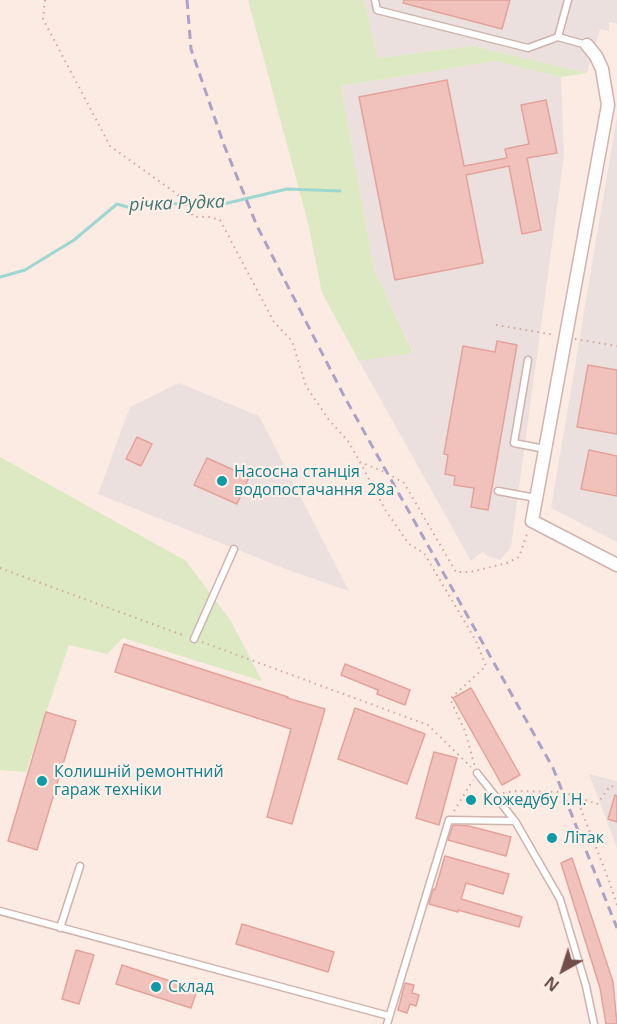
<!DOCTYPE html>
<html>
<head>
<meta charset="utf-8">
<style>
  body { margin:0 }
  #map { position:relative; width:617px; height:1024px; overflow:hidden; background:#fcebe3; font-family:"Open Sans",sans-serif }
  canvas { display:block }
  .north { position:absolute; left:533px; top:940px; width:60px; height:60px; -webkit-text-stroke:4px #fff0e9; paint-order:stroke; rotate:219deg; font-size:16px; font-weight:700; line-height:24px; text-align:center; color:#734d49 }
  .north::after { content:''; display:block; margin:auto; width:21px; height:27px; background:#734d49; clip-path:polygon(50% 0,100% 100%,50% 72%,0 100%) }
</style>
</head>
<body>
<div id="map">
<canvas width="617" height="1024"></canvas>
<div class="north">N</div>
</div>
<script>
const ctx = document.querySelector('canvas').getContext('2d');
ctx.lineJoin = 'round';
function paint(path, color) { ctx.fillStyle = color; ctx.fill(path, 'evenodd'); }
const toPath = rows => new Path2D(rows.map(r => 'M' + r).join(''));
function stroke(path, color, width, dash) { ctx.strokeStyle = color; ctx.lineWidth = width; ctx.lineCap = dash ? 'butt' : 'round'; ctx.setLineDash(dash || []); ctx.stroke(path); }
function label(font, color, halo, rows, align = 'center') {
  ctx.font = font + ' "Open Sans",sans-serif'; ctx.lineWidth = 4.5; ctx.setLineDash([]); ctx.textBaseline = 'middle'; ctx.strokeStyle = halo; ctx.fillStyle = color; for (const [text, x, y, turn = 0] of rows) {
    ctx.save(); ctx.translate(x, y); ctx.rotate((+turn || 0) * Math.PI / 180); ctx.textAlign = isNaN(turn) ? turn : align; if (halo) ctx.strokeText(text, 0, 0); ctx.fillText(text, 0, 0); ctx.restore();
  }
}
const industrial = toPath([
  [364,0,617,0,617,24,609,22,609,31,600,29,587,73,473,46,378,58],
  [495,61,561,77,564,156,511,547,500,560,486,555,483,551,471,561,359,361,413,352,374,270,341,86],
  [617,116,617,542,551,508],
  [179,383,259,416,349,591,288,570,98,494,130,407],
  [589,774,617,781,617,848]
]);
const green = toPath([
  [248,0,364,0,378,58,473,46,587,73,561,77,495,61,341,86,374,270,413,353,359,361,322,293,308,223],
  [0,457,186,561,231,621,262,681,123,638,107,654,69,645,26,772,0,770]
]);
const stream = toPath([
  [0,277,25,270,74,240,117,204,131,208,144,202,215,206,287,189,340,191]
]);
const building = toPath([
  [404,0,510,0,502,29,403,3,404,0],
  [447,80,464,166,507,158,505,149,529,144,521,105,546,100,557,153,527,158,541,230,522,234,509,166,466,175,483,263,395,280,359,97,447,80],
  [497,341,517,345,488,510,471,507,474,488,454,485,455,476,445,474,448,455,444,454,463,346,495,352,497,341],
  [588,365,617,370,617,434,577,427,588,365],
  [137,437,152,444,141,466,126,459,137,437],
  [589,450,617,456,617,496,581,489,589,450],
  [207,458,249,477,237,504,194,485,207,458],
  [124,644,288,697,287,698,325,709,292,824,267,817,291,729,115,672,124,644],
  [345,664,410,690,405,705,377,694,378,690,341,675,345,664],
  [471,688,520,775,502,785,453,698,471,688],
  [355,708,425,734,407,784,338,759,355,708],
  [46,712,76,721,37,850,8,841,46,712],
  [434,752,457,758,439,825,416,818,434,752],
  [615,795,617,796,617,822,608,819,615,795],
  [453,825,469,826,511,837,506,856,448,840,453,825],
  [445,856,509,874,503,894,466,883,461,899,522,917,519,927,458,910,458,912,429,904,433,889,435,890,445,856],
  [572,858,613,982,617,1024,606,1024,600,988,561,863,572,858],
  [242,924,334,952,328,972,236,944,242,924],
  [76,950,94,955,79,1004,62,999,76,950],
  [122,965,197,990,191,1008,116,984,122,965],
  [405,983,414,985,412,993,419,995,416,1006,410,1004,407,1013,398,1010,405,983]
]);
const path = toPath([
  [45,0,43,19,110,146,177,194,194,217,209,217,220,220,274,322,292,341,306,386,329,420,348,441,360,462,387,473,404,483,456,572,470,572,507,563,519,557,528,531],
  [496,325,555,335],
  [575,339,617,346],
  [360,462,386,511,409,544,424,553,476,641,486,666,450,699,465,731,475,767],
  [0,568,185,636],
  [202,642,428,725,471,767],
  [503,793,516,791,563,792,597,804,610,786,617,787],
  [576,797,608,878,617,905],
  [454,811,473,780]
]);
const service = toPath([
  [375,0,377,10,528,48,558,37,587,45],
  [558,37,568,0],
  [528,360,514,443,545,449],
  [498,491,536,498],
  [194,639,234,549],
  [477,773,515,821,560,899,586,986,594,1024],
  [0,911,389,1016],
  [60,928,80,866],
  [387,1024,449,820,515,821]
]);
const minor = toPath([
  [587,45,596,56,602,69,608,105,532,521,617,565]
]);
const rail = toPath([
  [187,0,191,49,224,145,257,226,344,396,553,768,617,928]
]);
const markers = [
  [222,481,6,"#0f9aa8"],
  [42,781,6,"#0f9aa8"],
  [471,800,6,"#0f9aa8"],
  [552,838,6,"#0f9aa8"],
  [156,987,6,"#0f9aa8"]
];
const cultureNames = [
  ["Насосна станція",234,472],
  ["водопостачання 28а",234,490],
  ["Колишній ремонтний",54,772],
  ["гараж техніки",54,790],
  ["Кожедубу І.Н.",483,800],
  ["Літак",564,838],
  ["Склад",168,987]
];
const waterNames = [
  ["річка Рудка",177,204,-2]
];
paint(industrial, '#ebe0de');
paint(green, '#dce9c2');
stroke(stream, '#9ed7d0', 3);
paint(building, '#f1c2bb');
stroke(building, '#e3a39b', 1.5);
stroke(service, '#cfb3ad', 9);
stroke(minor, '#cfb3ad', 15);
stroke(path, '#d6a59e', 2, [1.5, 4.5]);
stroke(service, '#fff', 6);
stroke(minor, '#fff', 12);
stroke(rail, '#aba2c5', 3, [9, 6]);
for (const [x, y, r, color] of markers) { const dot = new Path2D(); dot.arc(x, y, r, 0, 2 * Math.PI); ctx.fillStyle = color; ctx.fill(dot); stroke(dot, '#fff0e9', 2); }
label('16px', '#0d838f', '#fff0e9', cultureNames, 'left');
label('italic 18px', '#3d7972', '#fff0e9', waterNames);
</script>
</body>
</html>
